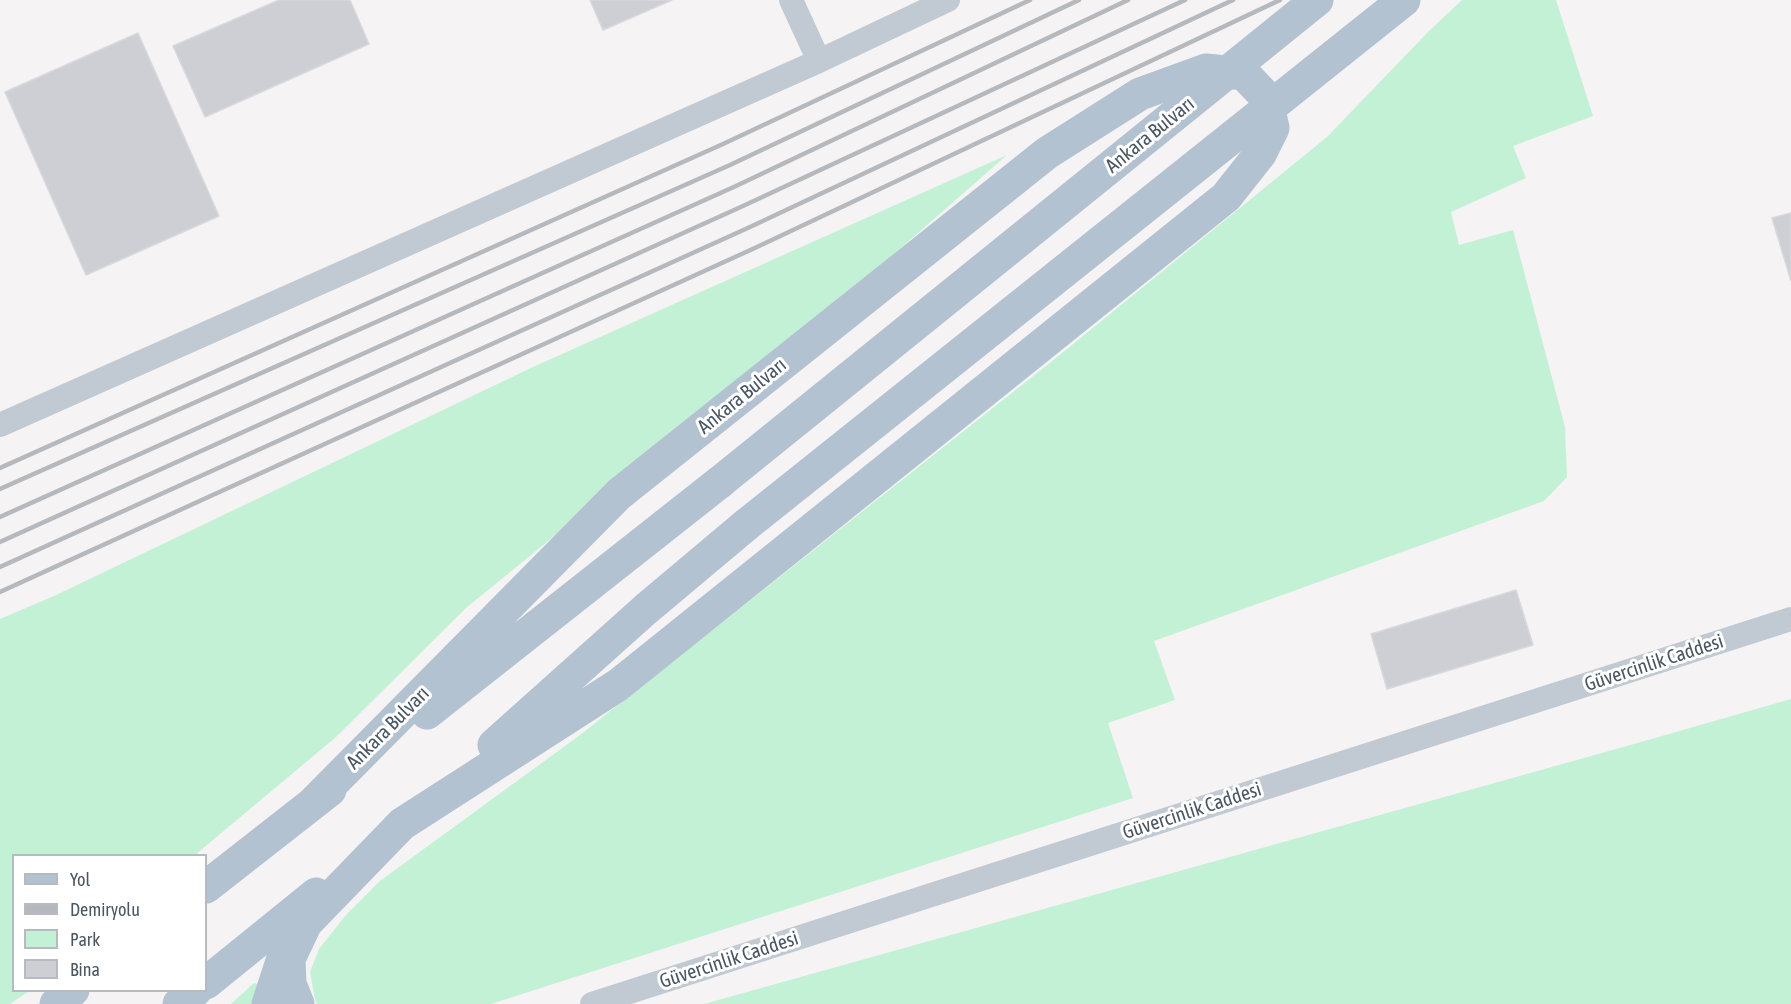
<!DOCTYPE html>
<html>
<head>
<meta charset="utf-8">
<style>
  body { margin:0 }
  #map { position:relative; width:1791px; height:1004px; overflow:hidden; background:#f5f3f3; font-family:"Asap Condensed",sans-serif }
  canvas { display:block }
  .legend { position:absolute; left:12px; top:854px; width:195px; height:138px; box-sizing:border-box; background:#fff; border:2px solid #b7bbc0; margin:0; padding:8px 10px; list-style:none; font-size:18px; color:#4a5661 }
  .legend li { display:flex; align-items:center; gap:12px; height:30px }
  .legend b { width:30px; border:2px solid #b7bbc0 }
</style>
</head>
<body>
<div id="map">
<canvas width="1791" height="1004"></canvas>
<ul class="legend">
<li><b style="height:8px;background:#b3c2d1"></b>Yol</li>
<li><b style="height:8px;background:#b5b8bd"></b>Demiryolu</li>
<li><b style="height:16px;background:#c3f1d5"></b>Park</li>
<li><b style="height:16px;background:#cdcfd5"></b>Bina</li>
</ul>
</div>
<script>
const ctx = document.querySelector('canvas').getContext('2d');
ctx.lineJoin = 'round';
function paint(path, color) { ctx.fillStyle = color; ctx.fill(path, 'evenodd'); }
const toPath = rows => new Path2D(rows.map(r => 'M' + r).join(''));
function stroke(path, color, width, dash) { ctx.strokeStyle = color; ctx.lineWidth = width; ctx.lineCap = dash ? 'butt' : 'round'; ctx.setLineDash(dash || []); ctx.stroke(path); }
function label(font, color, halo, rows, align = 'center') {
  ctx.font = font + ' "Asap Condensed",sans-serif'; ctx.lineWidth = 6; ctx.setLineDash([]); ctx.textBaseline = 'middle'; ctx.strokeStyle = halo; ctx.fillStyle = color; for (const [text, x, y, turn = 0] of rows) {
    ctx.save(); ctx.translate(x, y); ctx.rotate((+turn || 0) * Math.PI / 180); ctx.textAlign = isNaN(turn) ? turn : align; if (halo) ctx.strokeText(text, 0, 0); ctx.fillText(text, 0, 0); ctx.restore();
  }
}
const green = toPath([
  [1462,0,1556,0,1593,116,1513,146,1526,178,1451,212,1459,245,1513,230,1565,427,1567,477,1544,501,1154,641,1175,700,1108,723,1133,798,491,1004,317,1004,315,1000,310,972,319,949,346,915,380,881,580,735,1056,358,1327,137,1429,31],
  [1007,155,813,325,466,608,336,737,195,855,14,856,14,990,29,991,10,1004,0,1004,0,619,54,596,533,367],
  [1791,699,1791,1004,704,1004,1634,744],
  [254,983,260,985,258,1004,231,1004]
]);
const building = toPath([
  [279,0,350,0,369,44,205,117,173,46,279,0],
  [590,0,672,0,603,30,590,0],
  [138,33,219,216,86,275,5,92,138,33],
  [1791,213,1791,281,1772,218,1791,213],
  [1516,590,1533,645,1387,689,1371,634,1516,590]
]);
const minor = toPath([
  [791,0,819,61],
  [0,425,819,61,948,0],
  [592,1004,1791,619]
]);
const primary = toPath([
  [427,713,720,482],
  [494,745,646,609,746,525],
  [206,887,330,790],
  [206,983,316,894],
  [56,1004,73,990],
  [179,1004,196,990],
  [268,1004,284,955],
  [298,1004,290,984,289,959,306,923,402,824,618,685,1226,197,1260,154,1273,128,1266,97,1244,74,1206,70,1140,94,1047,153,619,494,313,803]
]);
const rail = toPath([
  [0,468,723,144,1030,0],
  [0,489,730,165,1079,0],
  [0,517,736,186,1128,0],
  [0,542,743,206,1185,0],
  [0,567,750,227,1233,0],
  [0,592,757,247,1280,0]
]);
const primaryBridge = toPath([
  [720,482,1317,0],
  [746,525,1404,0]
]);
const streetNames = [
  ["Ankara Bulvarı",1150,135,-39],
  ["Ankara Bulvarı",742,396,-39],
  ["Güvercinlik Caddesi",1654,663,-18],
  ["Ankara Bulvarı",388,728,-45],
  ["Güvercinlik Caddesi",1192,811,-18],
  ["Güvercinlik Caddesi",729,960,-18]
];
paint(green, '#c3f1d5');
paint(building, '#cdcfd5');
stroke(building, '#d7d9de', 1.5);
stroke(minor, '#c1cad2', 24);
stroke(primary, '#b3c2d1', 33);
stroke(rail, '#b5b8bd', 4.5);
stroke(primaryBridge, '#b3c2d1', 33);
label('20px', '#4a5661', '#fff', streetNames);
</script>
</body>
</html>
